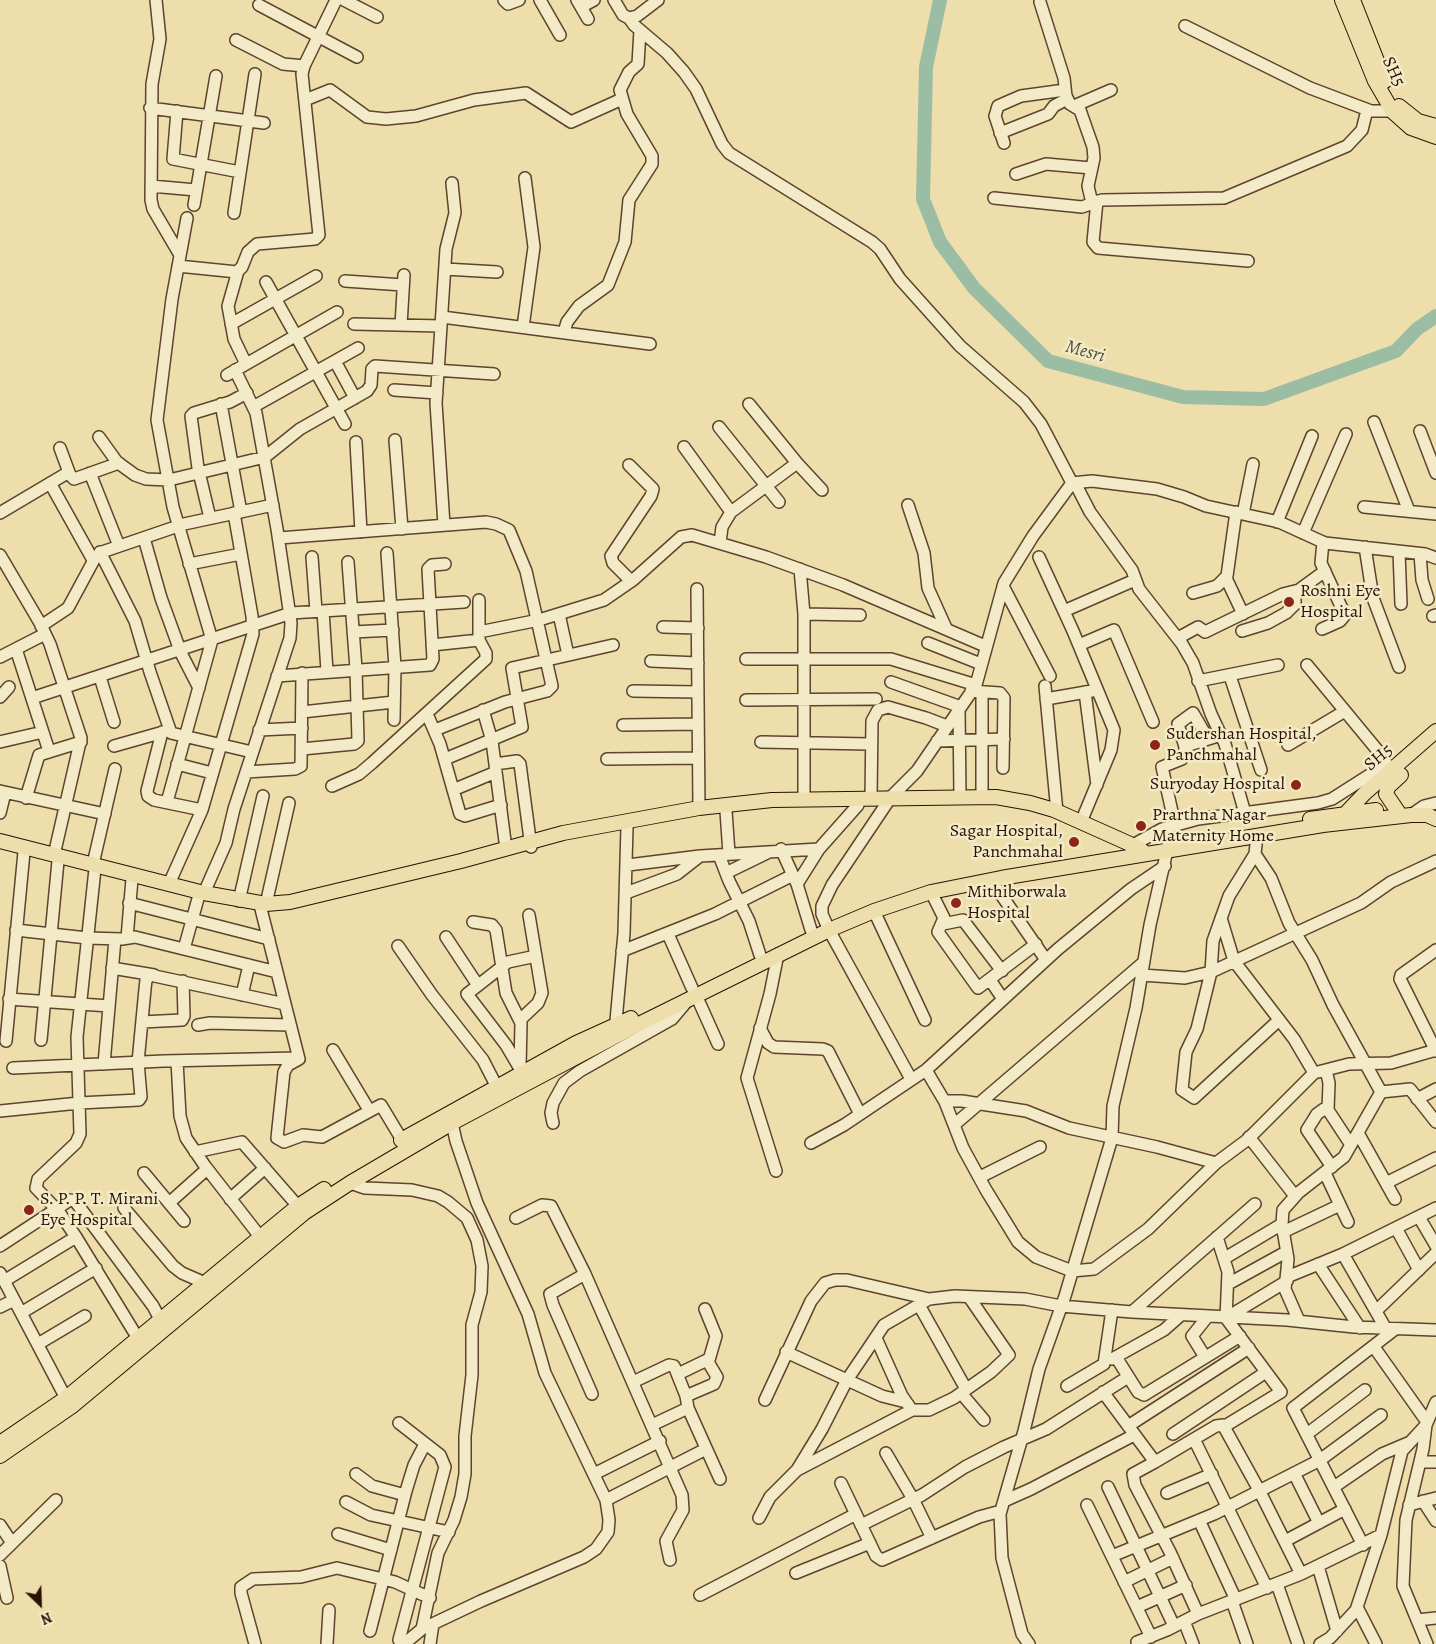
<!DOCTYPE html>
<html>
<head>
<meta charset="utf-8">
<style>
  body { margin:0 }
  #map { position:relative; width:1436px; height:1644px; overflow:hidden; background:#eddeab; font-family:Alegreya,serif }
  canvas { display:block }
  .north { position:absolute; left:15px; top:1579px; width:50px; height:50px; -webkit-text-stroke:4px #f3eac8; paint-order:stroke; rotate:156deg; font-size:14px; font-weight:700; line-height:20px; text-align:center; color:#2b1104 }
  .north::after { content:''; display:block; margin:auto; width:18px; height:22px; background:#2b1104; clip-path:polygon(50% 0,100% 100%,50% 72%,0 100%) }
</style>
</head>
<body>
<div id="map">
<canvas width="1436" height="1644"></canvas>
<div class="north">N</div>
</div>
<script>
const ctx = document.querySelector('canvas').getContext('2d');
ctx.lineJoin = 'round';
const toPath = rows => new Path2D(rows.map(r => 'M' + r).join(''));
function stroke(path, color, width, dash) { ctx.strokeStyle = color; ctx.lineWidth = width; ctx.lineCap = dash ? 'butt' : 'round'; ctx.setLineDash(dash || []); ctx.stroke(path); }
function label(font, color, halo, rows, align = 'center') {
  ctx.font = font + ' Alegreya,serif'; ctx.lineWidth = 5; ctx.setLineDash([]); ctx.textBaseline = 'middle'; ctx.strokeStyle = halo; ctx.fillStyle = color; for (const [text, x, y, turn = 0] of rows) {
    ctx.save(); ctx.translate(x, y); ctx.rotate((+turn || 0) * Math.PI / 180); ctx.textAlign = isNaN(turn) ? turn : align; if (halo) ctx.strokeText(text, 0, 0); ctx.fillText(text, 0, 0); ctx.restore();
  }
}
const river = toPath([
  [940,0,926,67,923,199,940,242,974,288,1048,361,1183,397,1264,399,1396,351,1417,329,1436,316]
]);
const minor = toPath([
  [156,0,160,39,152,84,151,200,153,209,180,255],
  [344,0,377,17],
  [504,0,508,4,519,0],
  [540,0,560,35],
  [577,0,588,19],
  [614,0,623,15,629,18,637,16,658,0],
  [1040,2,1064,78,1066,96,1070,104,1080,110,1093,147,1094,158,1088,186,1092,203],
  [259,5,357,57],
  [581,7,594,0],
  [629,18,634,25,667,53,684,72,696,89,722,144,729,153,872,242,880,249,900,279,960,346,1024,402,1041,424,1072,483],
  [1185,26,1310,88,1371,111,1399,111],
  [236,40,283,64,304,66],
  [305,100,330,90,367,117,386,119,416,116,474,100,526,93,571,122,622,99],
  [1074,106,1111,90],
  [150,108,264,123],
  [177,111,173,159,240,172],
  [1000,133,1048,114,1054,106,1067,99],
  [1004,143,995,116,998,106,1021,96,1065,90],
  [1016,174,1046,164,1091,168],
  [151,186,196,190],
  [994,198,1082,207,1102,200,1224,198,1347,146,1362,130,1367,110],
  [1097,201,1093,242,1098,248,1248,261],
  [194,205,216,76],
  [234,213,255,74],
  [178,266,237,272,242,267,248,252,257,244,315,239,319,235,302,74,304,66,336,0],
  [445,269,497,272],
  [238,271,228,306,234,339,246,364],
  [345,281,403,285],
  [266,282,345,424],
  [442,317,650,344],
  [231,324,316,276],
  [354,324,441,326],
  [401,325,404,275],
  [523,327,534,247,525,178],
  [564,332,567,322,579,306,608,285,625,242,629,200,652,164,652,156,627,114,620,90,629,72,638,64,640,30],
  [335,361,355,398],
  [227,375,337,312],
  [394,390,437,393],
  [221,404,241,512],
  [749,404,797,463,822,490],
  [253,407,358,348],
  [1374,422,1409,511],
  [719,427,779,502],
  [1420,431,1436,473],
  [99,437,117,462,135,475,146,479,169,480,265,457,300,429,367,391,371,385,372,369,375,366,494,374],
  [395,440,402,529],
  [356,442,361,532],
  [684,447,731,512],
  [60,448,70,475,74,479,119,463],
  [629,465,653,489,651,496,611,556,613,563,631,581],
  [90,473,119,546],
  [50,483,93,560],
  [1075,483,1090,512,1132,570,1139,589,1182,644,1193,663,1211,714,1225,744,1245,813],
  [908,505,924,553,928,588,946,628],
  [1364,507,1436,514],
  [0,513,69,472],
  [1243,514,1253,464],
  [210,518,198,468,191,416,194,413,230,402,247,393],
  [1277,522,1312,436],
  [444,525,436,403,446,249,455,213,452,183],
  [1303,533,1346,434],
  [144,538,161,598,181,653,199,688],
  [279,538,486,522,496,524,509,530,526,571,552,686,547,691,505,702,435,730],
  [720,543,722,527,731,512,797,463],
  [1365,547,1373,598,1399,667],
  [100,552,135,621,150,672,171,733,252,752],
  [1399,552,1401,604],
  [387,553,395,667,394,720],
  [1420,554,1422,580,1428,599],
  [0,555,40,623,50,644,81,738,54,855],
  [312,557,316,611],
  [1039,557,1073,631,1114,730,1111,750,1081,822],
  [189,564,241,554],
  [800,569,804,614,804,799],
  [1226,578,1243,614],
  [1003,586,1050,676],
  [697,589,699,808],
  [1193,593,1217,586,1227,576,1236,512],
  [323,611,327,671],
  [1064,611,1135,580],
  [559,614,568,655],
  [804,614,860,615],
  [1433,616,1436,615],
  [41,626,68,608,95,558,102,552,184,524,273,505],
  [663,627,698,628],
  [1322,629,1340,621,1345,615,1321,563,1323,542],
  [1242,631,1268,623,1286,613,1295,604,1295,591],
  [353,632,393,630],
  [479,632,539,620,604,600,633,580,681,537,692,535,766,557,843,585,985,646],
  [1178,638,1198,627,1205,632,1283,594,1299,590,1325,571],
  [928,643,981,664],
  [432,645,479,640],
  [1079,645,1114,630,1153,722],
  [16,649,49,751],
  [0,657,45,634],
  [746,659,891,659,976,685],
  [651,661,698,663],
  [1307,665,1378,751,1390,771],
  [277,676,430,665,433,659,428,569,432,565,445,564],
  [1230,676,1261,770],
  [100,677,114,722],
  [1198,681,1278,665],
  [891,682,961,707],
  [1045,686,1057,812],
  [633,691,698,692],
  [971,691,1000,693,1004,698,1003,768],
  [1085,692,1097,785],
  [0,697,9,687],
  [32,698,291,613,464,602],
  [1046,699,1092,691],
  [746,700,876,699],
  [959,709,960,796],
  [483,710,492,741,506,849],
  [302,712,394,702],
  [427,714,440,744,460,814,465,816,501,805],
  [623,725,698,724],
  [259,730,302,728],
  [162,732,147,791,148,796,154,800,202,810],
  [937,741,1004,739],
  [0,742,43,732],
  [761,742,870,744],
  [1288,745,1345,711],
  [114,746,167,731],
  [1185,747,1178,724,1193,713,1208,739],
  [302,749,354,744,358,741,356,669,348,562],
  [445,759,522,727,512,668,613,645],
  [607,759,698,758],
  [177,764,212,773],
  [495,764,517,761,520,764,531,847],
  [246,772,295,769,301,766,302,673],
  [332,786,359,774,372,763,486,659,486,653,479,640,479,600],
  [453,790,496,772],
  [0,791,105,814],
  [982,797,982,692],
  [26,798,39,755,81,742],
  [871,798,872,721,878,710,888,707,926,718,947,726],
  [167,802,212,640,173,507,157,420,172,299,187,218],
  [726,811,729,854],
  [0,813,5,793],
  [1411,815,1424,806,1436,803],
  [1175,825,1162,767,1182,759,1186,746,1221,735],
  [1257,835,1255,854,1229,896,1213,941,1211,972,1197,1029,1186,1052,1182,1090,1194,1098,1279,1020],
  [1133,845,1162,829,1198,819,1318,803,1332,799,1387,764],
  [781,849,797,884,811,930],
  [1255,854,1271,878,1289,923,1312,960,1333,1005,1381,1092,1344,1157,1298,1193,1283,1210,1282,1224,1288,1259,1285,1289,1299,1321],
  [719,855,729,881,749,921,760,955],
  [93,864,115,769],
  [628,865,700,856,819,849],
  [95,869,77,1037,80,1134,76,1143,38,1179,36,1188,59,1212,76,1237,142,1345],
  [726,873,767,853],
  [991,880,1046,960],
  [169,884,202,810,253,634,252,616,234,513],
  [797,884,819,849,858,805],
  [931,892,944,918,938,932,978,988,1036,944],
  [204,893,226,843,234,809,290,638,291,623,277,529,256,413,235,370],
  [626,893,677,874,700,856],
  [239,901,263,796],
  [129,903,269,939],
  [266,904,289,803],
  [261,909,299,1059,288,1065,284,1072,277,1138,284,1142,303,1135,322,1137,381,1105,402,1140],
  [874,911,925,1020],
  [1221,918,1234,961,1294,1039,1314,1073],
  [473,922,492,925,496,930,506,993,521,1023,520,1068],
  [943,924,963,920,1002,971],
  [16,930,87,938,122,939,135,937,277,972],
  [668,934,692,988],
  [446,937,477,984],
  [127,938,132,879],
  [398,946,432,995,483,1060,500,1093],
  [184,949,199,895],
  [622,951,715,914,793,875],
  [112,968,154,975],
  [1142,975,1185,978,1211,972,1361,903,1391,882,1436,861],
  [990,980,1003,999],
  [242,995,249,965],
  [696,995,718,1044],
  [9,999,109,1006],
  [520,1020,538,1003,542,993,529,915],
  [142,1022,182,1020,184,1016,183,981],
  [198,1025,210,1023,290,1025],
  [760,1028,768,1043,774,1047,823,1049,828,1051,860,1114],
  [615,1032,624,933,627,827],
  [41,1040,58,861],
  [6,1041,24,852],
  [333,1050,369,1110],
  [1436,1051,1400,979,1401,975,1436,950],
  [177,1061,180,1116,186,1138,205,1166,265,1243],
  [104,1064,115,939],
  [13,1068,164,1061,297,1058],
  [926,1070,945,1102,963,1148,986,1190,1018,1242,1036,1257,1072,1271,1094,1269,1148,1229,1216,1163,1247,1140,1314,1073,1349,1064,1391,1063,1436,1050],
  [1326,1070,1329,1083,1328,1110],
  [526,1079,506,1045,467,994,508,962,536,956],
  [911,1079,829,930,822,914,822,906,832,885,891,797,917,771,976,685,1004,583,1033,536,1072,483,1092,481,1157,489,1184,497,1206,506,1279,522,1325,543,1425,554,1436,558],
  [1381,1092,1410,1089,1436,1122],
  [1417,1099,1436,1089],
  [945,1101,962,1101,1026,1111,1069,1128,1157,1147,1216,1163],
  [0,1111,79,1103,139,1100,141,1097,138,1062,145,989,146,980,150,975,285,1004],
  [553,1123,551,1113,553,1103,564,1083,580,1071,672,1019,688,1000],
  [954,1125,1144,962],
  [1358,1133,1395,1199],
  [1249,1137,1295,1196],
  [811,1143,844,1125,926,1070,1058,949,1131,889,1165,866],
  [195,1152,242,1142,303,1212],
  [1332,1167,1307,1130,1317,1114,1324,1109,1328,1110,1351,1145],
  [776,1171,747,1078,770,994,778,954],
  [144,1173,184,1221],
  [1325,1173,1348,1222],
  [980,1177,1040,1147],
  [350,1183,365,1188,412,1190,438,1196,448,1202,467,1218,477,1240,482,1266,481,1292,472,1325,472,1375,465,1436,465,1474,461,1497,454,1520,438,1553,422,1629,404,1644],
  [1386,1183,1436,1158],
  [230,1199,265,1168],
  [169,1203,207,1169],
  [124,1208,173,1266,182,1273,205,1283],
  [1419,1217,1436,1246],
  [516,1218,542,1205,551,1206,585,1274,682,1495,683,1510,666,1541,670,1560],
  [1396,1228,1419,1270],
  [1283,1232,1340,1205],
  [1217,1237,1228,1272,1226,1318,1281,1392,1225,1426],
  [0,1246,70,1200,75,1201,153,1306,161,1321],
  [1343,1254,1386,1329],
  [1225,1258,1282,1224],
  [1318,1264,1360,1328],
  [0,1273,70,1406],
  [585,1274,550,1294,553,1305,592,1394],
  [1287,1277,1343,1254,1436,1208],
  [4,1281,76,1237],
  [1228,1284,1286,1252],
  [919,1305,966,1389],
  [0,1307,14,1300],
  [705,1309,716,1336,709,1360],
  [1376,1311,1436,1253],
  [1132,1312,1255,1204],
  [21,1313,96,1268],
  [1226,1318,1287,1281],
  [876,1338,902,1396,909,1406],
  [38,1344,85,1316],
  [1374,1347,1427,1422],
  [786,1352,882,1396,906,1402],
  [1116,1357,1138,1392,1144,1395,1240,1336],
  [1205,1357,1192,1336,1208,1316],
  [1112,1359,1164,1330,1181,1315],
  [678,1374,707,1360,717,1377,714,1384,686,1396],
  [633,1382,669,1365,674,1366,686,1396,688,1408,720,1479],
  [1067,1386,1104,1364,1112,1310],
  [1103,1392,1155,1462,1133,1474,1135,1485,1170,1552,1198,1614],
  [961,1393,984,1420],
  [765,1400,811,1301,825,1283,835,1280,847,1280,929,1299,955,1296,1025,1299,1061,1306,1132,1312,1287,1320,1354,1327,1436,1330],
  [399,1423,440,1455,445,1467,399,1640],
  [652,1425,688,1408],
  [1128,1426,1249,1348],
  [1173,1434,1266,1372],
  [1307,1434,1365,1390],
  [1194,1439,1267,1588],
  [886,1453,913,1499,932,1538],
  [1155,1462,1216,1426,1223,1425,1259,1490,1301,1574],
  [1420,1462,1436,1462],
  [797,1470,912,1410,929,1410,954,1398,991,1372,1009,1355,969,1297],
  [1294,1473,1319,1523],
  [356,1474,372,1486,405,1495],
  [594,1474,660,1441],
  [841,1483,876,1556,882,1560,979,1517,1001,1511],
  [1108,1487,1174,1626],
  [1334,1487,1382,1454,1408,1443],
  [1167,1493,1212,1474],
  [606,1500,706,1449],
  [1004,1501,1031,1489,1134,1435],
  [1423,1501,1436,1521],
  [346,1502,371,1515,449,1532],
  [1087,1505,1151,1637],
  [1409,1505,1436,1498],
  [759,1518,770,1497,797,1470,822,1429,847,1380,884,1325,929,1299],
  [1199,1520,1236,1600],
  [0,1525,12,1543],
  [861,1525,922,1495,965,1467,1004,1447,1046,1429,1128,1377],
  [338,1534,391,1550],
  [1285,1541,1345,1509],
  [1363,1545,1293,1408,1394,1330],
  [0,1555,56,1500],
  [1112,1556,1214,1514,1320,1460,1381,1415],
  [0,1566,7,1598],
  [1318,1566,1337,1631],
  [796,1573,870,1543],
  [1124,1582,1173,1558],
  [1277,1584,1298,1644],
  [700,1595,856,1514],
  [1232,1601,1247,1644],
  [1137,1607,1186,1585],
  [1357,1607,1376,1644],
  [1417,1620,1436,1618],
  [1184,1621,1193,1644],
  [422,1629,481,1601,584,1557,596,1549,608,1532,609,1520,606,1500,545,1373,528,1314,477,1203,456,1141,452,1123],
  [370,1631,406,1491,414,1465,425,1444],
  [255,1644,241,1593,241,1587,253,1579,301,1577,337,1568,395,1582,430,1598],
  [327,1644,329,1610],
  [430,1644,433,1624],
  [1029,1644,1022,1634,1002,1558,1000,1514,1024,1431,1039,1369,1065,1296,1112,1138,1113,1106,1136,1008,1150,925,1169,842],
  [1138,1644,1137,1642,1167,1630,1198,1614,1301,1574,1381,1535],
  [1320,1644,1330,1638,1356,1610,1381,1535,1402,1451,1426,1425],
  [1427,1644,1403,1586,1406,1520,1423,1449,1426,1425,1436,1402]
]);
const major = toPath([
  [1342,0,1375,81,1393,112,1411,128,1436,137],
  [1353,0,1385,81],
  [1399,106,1418,121,1436,126],
  [1344,815,1365,793,1436,731],
  [1401,816,1386,794,1388,787,1401,775],
  [1310,819,1376,810],
  [0,841,204,893,266,904,290,902,461,861,563,833,699,808,772,800,996,797,1030,803,1054,810,1139,848,1145,853],
  [401,1140,576,1043,631,1018],
  [0,1443,66,1398,298,1206,324,1189],
  [0,1456,71,1407,304,1213,350,1183,452,1123,635,1026,829,930,874,911,931,892,1001,878,1323,825,1411,815,1427,815,1436,819]
]);
const markers = [
  [1289,602,6,"#8f2418"],
  [1155,745,6,"#8f2418"],
  [1296,785,6,"#8f2418"],
  [1141,826,6,"#8f2418"],
  [1074,842,6,"#8f2418"],
  [956,903,6,"#8f2418"],
  [29,1210,6,"#8f2418"]
];
const streetNames = [
  ["SH5",1393,72,65],
  ["SH5",1379,758,-40]
];
const poiNames = [
  ["Roshni Eye",1300,592],
  ["Hospital",1300,613],
  ["Sudershan Hospital,",1166,735],
  ["Panchmahal",1166,756],
  ["Suryoday Hospital",1285,785,"right"],
  ["Prarthna Nagar",1152,816],
  ["Maternity Home",1152,837],
  ["Sagar Hospital,",1063,832,"right"],
  ["Panchmahal",1063,853,"right"],
  ["Mithiborwala",967,893],
  ["Hospital",967,914],
  ["S. P. P. T. Mirani",40,1200],
  ["Eye Hospital",40,1221]
];
const waterNames = [
  ["Mesri",1085,352,15]
];
stroke(river, '#9abda4', 14);
stroke(minor, '#5c442e', 14);
stroke(major, '#2b1104', 16);
stroke(minor, '#f3eac8', 11);
stroke(major, '#eddeab', 14);
for (const [x, y, r, color] of markers) { const dot = new Path2D(); dot.arc(x, y, r, 0, 2 * Math.PI); ctx.fillStyle = color; ctx.fill(dot); stroke(dot, '#f3eac8', 2); }
label('18px', '#2b1104', '#f3eac8', streetNames);
label('18px', '#2b1104', '#f3eac8', poiNames, 'left');
label('italic 19px', '#524d3c', '#f3eac8', waterNames);
</script>
</body>
</html>
